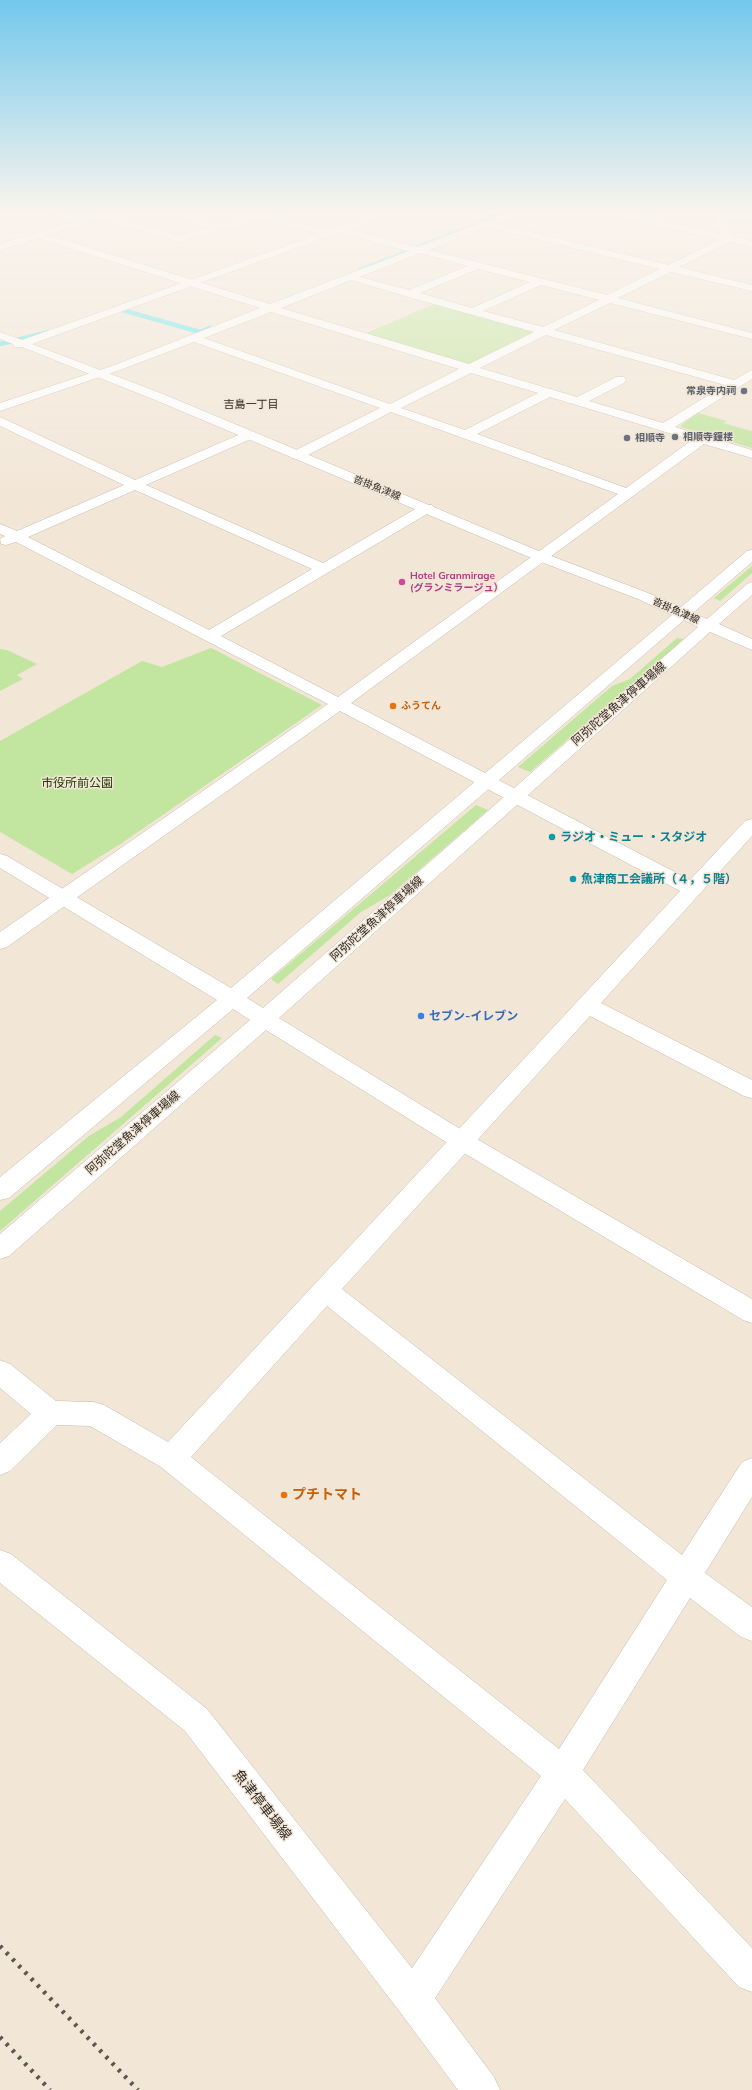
<!DOCTYPE html>
<html>
<head>
<meta charset="utf-8">
<style>
  body { margin:0 }
  canvas { display:block; background:#f2e6d7 }
</style>
</head>
<body>
<canvas width="752" height="2090"></canvas>
<script>
const ctx = document.querySelector('canvas').getContext('2d');
ctx.lineJoin = 'round';
function paint(path, color) { ctx.fillStyle = color; ctx.fill(path, 'evenodd'); }
const toPath = rows => new Path2D(rows.map(r => 'M' + r).join(''));
function stroke(path, color, width, dash) { ctx.strokeStyle = color; ctx.lineWidth = width; ctx.lineCap = dash ? 'butt' : 'round'; ctx.setLineDash(dash || []); ctx.stroke(path); }
function label(font, color, halo, rows, align = 'center') {
  ctx.font = font + ' Mulish,"Noto Sans JP",sans-serif'; ctx.lineWidth = 3; ctx.setLineDash([]); ctx.textBaseline = 'middle'; ctx.strokeStyle = halo; ctx.fillStyle = color; for (const [text, x, y, turn = 0] of rows) {
    ctx.save(); ctx.translate(x, y); ctx.rotate((+turn || 0) * Math.PI / 180); ctx.textAlign = isNaN(turn) ? turn : align; if (halo) ctx.strokeText(text, 0, 0); ctx.fillText(text, 0, 0); ctx.restore();
  }
}
const green = toPath([
  [439,302,544,331,470,368,362,335],
  [698,413,727,421,723,423,752,431,752,448,681,427,681,425],
  [752,566,752,573,720,601,714,598],
  [677,638,684,639,530,772,518,767,612,686,630,679],
  [211,648,322,705,122,843,72,874,0,832,0,741,142,661,162,667],
  [0,649,7,650,37,664,17,675,23,679,0,691],
  [476,805,488,810,390,895,361,912,278,984,271,979],
  [215,1035,222,1038,0,1231,0,1211,89,1136,121,1117]
]);
const stream = toPath([
  [360,270,510,211],
  [115,308,200,332,210,328],
  [0,344,49,332]
]);
const street = toPath([
  [43,211,58,211,81,218,104,211,119,211,109,216,180,236,208,227,156,211,172,211,219,224,259,212,335,232,335,236,332,237,259,218,180,242,99,219,48,235,270,304,409,251,338,232,336,230,341,227,418,247,511,211,525,211,496,224,669,265,723,238,712,211,722,211,723,215,752,215,752,221,726,221,733,239,731,241,679,267,752,285,752,291,671,272,618,298,752,333,752,339,610,303,554,330,734,380,752,370,752,379,675,427,752,450,752,458,704,444,351,703,690,880,745,821,752,819,752,836,601,1003,752,1080,752,1098,744,1096,590,1016,342,1289,682,1555,742,1462,752,1458,752,1497,705,1573,752,1607,752,1641,741,1637,690,1598,583,1770,752,1948,752,1992,739,1987,565,1799,426,2012,413,2017,400,2012,395,1999,400,1986,541,1776,161,1467,90,1426,57,1425,10,1471,0,1475,0,1443,31,1414,0,1388,0,1360,10,1364,56,1401,94,1402,104,1405,168,1442,680,891,340,711,7,947,0,949,0,932,328,704,16,542,6,545,1,544,0,539,5,536,0,534,0,524,17,531,124,485,0,426,0,417,135,480,245,432,253,432,255,435,253,438,146,485,323,563,422,505,432,505,434,508,432,511,221,636,338,697,618,494,391,412,302,458,292,458,290,455,292,452,380,408,194,342,120,370,0,411,0,403,112,366,260,308,38,238,0,250,0,244,71,222,43,211],
  [487,227,660,269,607,295,429,250,487,227],
  [420,253,468,266,409,290,360,277,420,253],
  [478,269,530,282,472,308,420,293,478,269],
  [351,280,405,296,534,332,469,364,281,308,351,280],
  [541,285,599,300,543,327,483,311,541,285],
  [271,312,459,369,390,404,204,338,271,312],
  [546,335,725,385,663,423,589,401,624,383,626,380,624,377,616,377,577,397,480,368,546,335],
  [471,373,538,393,465,430,401,408,471,373],
  [550,397,692,440,626,488,477,434,550,397],
  [135,490,312,569,209,630,28,537,135,490],
  [327,1306,667,1580,559,1749,191,1457,327,1306]
]);
const secondary = toPath([
  [384,211,398,211,32,344,163,394,546,554,648,593,681,607,747,551,752,550,752,562,693,613,707,619,747,584,752,582,752,595,719,624,752,639,752,650,710,632,279,1018,470,1135,752,1299,752,1323,743,1320,454,1147,266,1030,9,1256,0,1259,0,1234,250,1020,233,1009,9,1198,0,1200,0,1177,217,1000,0,868,0,854,7,856,231,988,672,615,638,599,536,560,155,400,22,347,14,347,13,344,0,339,0,332,22,340,384,211],
  [684,620,698,627,263,1008,247,998,684,620],
  [600,211,618,211,752,241,752,247,605,214,600,211],
  [0,1550,11,1554,207,1709,426,1986,494,2077,500,2090,458,2090,400,2012,185,1731,0,1583,0,1550]
]);
const rail = toPath([
  [0,1946,138,2090],
  [0,2037,50,2090]
]);
const markers = [
  [744,391,4,"#6b7280"],
  [675,437,4,"#6b7280"],
  [627,438,4,"#6b7280"],
  [402,582,4,"#d1479c"],
  [393,706,4,"#e8710a"],
  [552,837,4,"#0f9aa8"],
  [573,879,4,"#0f9aa8"],
  [421,1016,4,"#3f7fe0"],
  [284,1495,4,"#e8710a"]
];
const farWorshipnames = [
  ["常泉寺内祠",736,391,"right"],
  ["相順寺鐘楼",683,437],
  ["相順寺",635,438]
];
const farStreetnames = [
  ["沓掛魚津線",377,488,22],
  ["沓掛魚津線",676,611,24]
];
const farHotelnames = [
  ["Hotel Granmirage",410,576],
  ["(グランミラージュ）",410,588]
];
const farFoodnames = [
  ["ふうてん",401,706]
];
const farNeighbourhoodnames = [
  ["吉島一丁目",251,405]
];
const streetNames = [
  ["阿弥陀堂魚津停車場線",619,704,-41],
  ["阿弥陀堂魚津停車場線",377,919,-42],
  ["阿弥陀堂魚津停車場線",133,1133,-41]
];
const parkNames = [
  ["市役所前公園",77,783]
];
const cultureNames = [
  ["ラジオ・ミュー ・スタジオ",560,837],
  ["魚津商工会議所（４，５階）",581,879]
];
const shopNames = [
  ["セブン-イレブン",429,1016]
];
const nearFoodnames = [
  ["プチトマト",292,1495]
];
const nearStreetnames = [
  ["魚津停車場線",262,1805,52]
];
paint(green, '#c2e59f');
stroke(stream, '#65e5f1', 4.5);
stroke(street, '#c5b9ab', 1);
stroke(secondary, '#c5b9ab', 1);
paint(street, '#fff');
paint(secondary, '#fff');
stroke(rail, '#5d574f', 4.5, [3, 6]);
const sky = ctx.createLinearGradient(0, 0, 0, 504);
sky.addColorStop(0, '#73c8ec');
sky.addColorStop(0.42, '#f9f4ed');
sky.addColorStop(1, '#f9f4ed00');
ctx.fillStyle = sky;
ctx.fillRect(0, 0, 752, 504);
for (const [x, y, r, color] of markers) { const dot = new Path2D(); dot.arc(x, y, r, 0, 2 * Math.PI); ctx.fillStyle = color; ctx.fill(dot); stroke(dot, '#f2e6d7', 1.5); }
label('bold 10px', '#5b616d', '#f2e6d7', farWorshipnames, 'left');
label('10px', '#322d28', '#f2e6d7', farStreetnames);
label('bold 10px', '#b23c85', '#f2e6d7', farHotelnames, 'left');
label('bold 10px', '#c56008', '#f2e6d7', farFoodnames, 'left');
label('11px', '#322d28', '#f2e6d7', farNeighbourhoodnames);
label('12px', '#322d28', '#f2e6d7', streetNames);
label('12px', '#213800', '#f2e6d7', parkNames);
label('bold 12px', '#0d838f', '#f2e6d7', cultureNames, 'left');
label('bold 12px', '#366cbe', '#f2e6d7', shopNames, 'left');
label('bold 14px', '#c56008', '#f2e6d7', nearFoodnames, 'left');
label('14px', '#322d28', '#f2e6d7', nearStreetnames);
</script>
</body>
</html>
